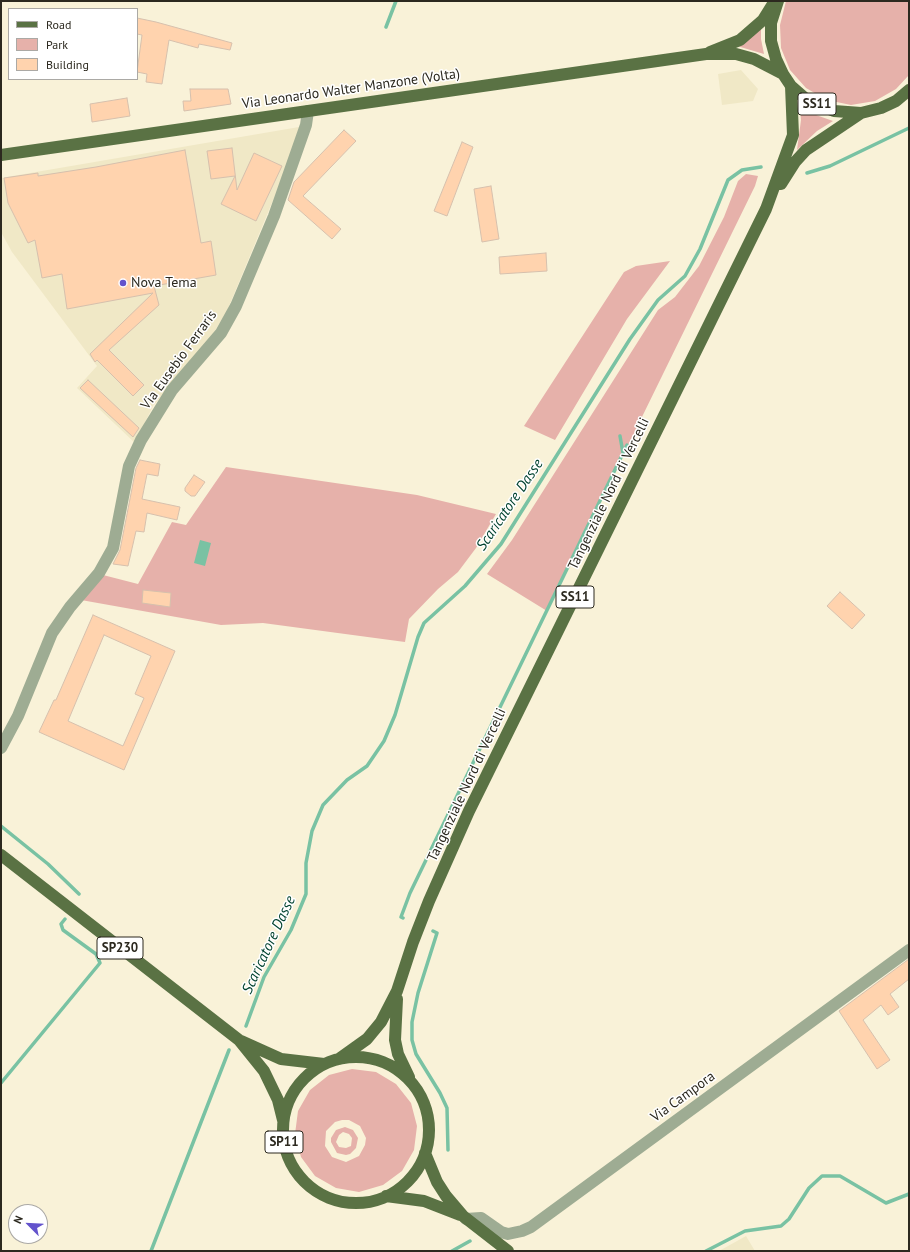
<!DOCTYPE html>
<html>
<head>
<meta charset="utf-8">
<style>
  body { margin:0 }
  #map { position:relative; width:910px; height:1252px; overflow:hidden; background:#f9f2d8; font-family:"PT Sans",sans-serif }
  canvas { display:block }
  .frame { position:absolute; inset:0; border:2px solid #2c291f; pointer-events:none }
  .legend { position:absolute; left:8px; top:8px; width:130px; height:72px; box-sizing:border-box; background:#fff; border:1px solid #aba9a5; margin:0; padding:5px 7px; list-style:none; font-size:12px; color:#2c291f }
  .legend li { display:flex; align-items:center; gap:8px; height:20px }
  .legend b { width:20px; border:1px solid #aba9a5 }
  .north { position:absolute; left:8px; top:1204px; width:40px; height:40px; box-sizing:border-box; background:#fff; border:1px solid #aba9a5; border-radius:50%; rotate:294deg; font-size:11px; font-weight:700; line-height:16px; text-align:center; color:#2c291f }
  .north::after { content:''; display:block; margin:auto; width:14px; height:18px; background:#6353cc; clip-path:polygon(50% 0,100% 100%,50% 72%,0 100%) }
</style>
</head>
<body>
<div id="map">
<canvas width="910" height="1252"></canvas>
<div class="frame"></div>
<ul class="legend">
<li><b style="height:5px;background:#5a7244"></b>Road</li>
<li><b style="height:11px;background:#e6b1aa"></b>Park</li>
<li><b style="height:11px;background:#ffd3ae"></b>Building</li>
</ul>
<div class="north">N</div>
</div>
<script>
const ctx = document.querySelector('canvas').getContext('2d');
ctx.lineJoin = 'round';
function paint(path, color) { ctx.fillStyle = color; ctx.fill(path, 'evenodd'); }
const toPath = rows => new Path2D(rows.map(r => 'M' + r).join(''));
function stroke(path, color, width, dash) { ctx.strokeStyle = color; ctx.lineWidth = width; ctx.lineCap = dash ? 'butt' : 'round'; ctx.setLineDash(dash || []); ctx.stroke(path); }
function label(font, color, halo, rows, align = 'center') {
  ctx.font = font + ' "PT Sans",sans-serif'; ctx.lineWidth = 3; ctx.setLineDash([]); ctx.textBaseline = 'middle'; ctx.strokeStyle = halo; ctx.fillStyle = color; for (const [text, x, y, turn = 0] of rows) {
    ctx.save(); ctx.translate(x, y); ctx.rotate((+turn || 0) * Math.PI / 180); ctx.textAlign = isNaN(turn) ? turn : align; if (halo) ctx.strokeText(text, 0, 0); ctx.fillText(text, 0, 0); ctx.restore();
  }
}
const built = toPath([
  [741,70,758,89,753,101,722,105,718,74],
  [299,127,291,157,227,311,213,334,153,406,135,443,77,388,97,366,12,252,1,232,1,178],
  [746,1236,755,1251,719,1251]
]);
const green = toPath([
  [786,1,909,1,909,75,896,89,875,101,851,105,827,100,806,88,790,70,781,48,780,25],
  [761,29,761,39,764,54,737,46],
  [800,107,816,115,833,121,817,131,797,150,801,120],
  [746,174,758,176,755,186,547,611,487,574,512,540,658,310,675,297,699,266,724,217,738,181],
  [670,261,627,319,555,440,524,426,624,272,636,266],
  [226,467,417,495,496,514,476,548,458,572,438,589,409,619,405,642,263,623,221,625,81,600,103,575,138,584,172,522,186,525],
  [352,1069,376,1072,396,1084,411,1103,417,1126,414,1150,402,1171,383,1185,359,1192,336,1188,315,1176,301,1157,295,1134,298,1111,310,1090,329,1075],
  [342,1120,349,1120,360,1126,366,1138,365,1145,359,1156,346,1162,332,1157,325,1146,326,1131,335,1122],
  [345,1127,353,1130,358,1138,356,1148,350,1154,346,1155,337,1153,331,1142,331,1138,336,1130],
  [343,1132,349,1134,352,1138,351,1146,346,1148,339,1147,336,1142,339,1135]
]);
const water = toPath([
  [200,540,211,543,205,566,194,563]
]);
const stream = toPath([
  [386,27,396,1],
  [807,173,830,166,909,128],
  [620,436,623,453],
  [1,826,48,864,79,894],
  [403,918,401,917,410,893,627,445],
  [433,931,437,933,418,993,412,1022,412,1040,416,1054,440,1093,447,1108,448,1150],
  [246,1026,264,977,291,930,306,894,306,863,312,831,323,805,347,780,367,766,384,741,395,715,418,637,424,623,465,586,501,544,630,339,658,300,685,276,700,249,728,180,742,170,761,167],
  [1,1083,100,963,96,954,63,930,61,924,65,919],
  [151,1251,229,1050],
  [452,1251,470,1241],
  [706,1251,745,1231,781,1226,789,1219,809,1188,822,1176,840,1176,886,1203,909,1194]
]);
const building = toPath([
  [137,18,156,22,232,43,230,50,199,44,198,48,169,40,162,84,146,82,147,74,137,72,142,35,137,34,137,18],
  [190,89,228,89,231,104,184,111,183,101,191,101,190,89],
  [127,98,130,116,92,122,90,104,127,98],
  [344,130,356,141,303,196,341,229,332,239,288,200,294,182,344,130],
  [462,142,473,147,447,216,434,211,462,142],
  [232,148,237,190,254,153,282,166,256,221,221,204,235,176,211,179,207,151,232,148],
  [185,150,201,243,211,241,216,275,154,286,159,305,109,350,144,385,133,396,97,360,95,362,90,354,153,293,67,309,62,274,42,278,35,240,28,243,8,203,4,178,38,173,38,176,96,167,185,150],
  [491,186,499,239,482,242,474,189,491,186],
  [546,253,547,271,500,274,499,257,546,253],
  [88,380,139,428,133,437,80,388,88,380],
  [140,460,160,464,158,476,147,474,142,499,180,507,177,520,147,513,144,532,136,531,128,566,113,564,120,550,136,468,140,460],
  [194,475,205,482,195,496,191,496,185,491,185,488,194,475],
  [143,590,171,593,170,607,142,603,143,590],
  [840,592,865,615,852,629,827,606,840,592],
  [93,615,175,651,124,770,39,732,54,700,56,700,93,615],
  [104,635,151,656,135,694,144,698,123,746,68,721,104,635],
  [909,959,909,979,890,994,899,1007,888,1015,881,1005,863,1020,890,1060,877,1069,839,1011,909,959]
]);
const minor = toPath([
  [1,748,18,716,52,633,70,607,99,573,113,548,129,466,141,440,172,390,221,333,236,306,274,216,306,125,308,111],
  [466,1219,481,1218,501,1232,508,1234,522,1231,531,1227,909,950]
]);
const major = toPath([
  [778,1,771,23,771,41,776,59,783,74,791,86,807,100,834,111,861,113,881,108,896,101,909,90],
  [710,52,740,40,763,20,773,4],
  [1,155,706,54,736,54,754,59,783,74],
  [781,184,795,162,806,150,861,113],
  [1,855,239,1040,264,1071,278,1100,283,1120],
  [397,999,395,1040,398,1054,409,1077],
  [241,1041,281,1059,324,1064],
  '283 1130a73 73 0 1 1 146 0a73 73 0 1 1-146 0Z',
  [339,1059,367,1039,381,1022,397,991,413,942,429,901,469,811,766,209,793,135,791,86],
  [425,1153,437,1182,446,1196,463,1216,508,1251],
  [386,1196,424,1201,460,1215]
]);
const markers = [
  [123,283,4,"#6353cc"]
];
const shields = [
  [817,104,38],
  [575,597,38],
  [120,948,46],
  [284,1142,38]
];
const shieldNames = [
  ["SS11",817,104],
  ["SS11",575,597],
  ["SP230",120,948],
  ["SP11",284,1142]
];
const streetNames = [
  ["Via Leonardo Walter Manzone (Volta)",351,89,-8],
  ["Via Eusebio Ferraris",179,360,-54],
  ["Tangenziale Nord di Vercelli",609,494,-64],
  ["Tangenziale Nord di Vercelli",467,785,-65],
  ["Via Campora",683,1097,-36]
];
const poiNames = [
  ["Nova Tema",131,283]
];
const waterNames = [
  ["Scaricatore Dasse",510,505,-56],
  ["Scaricatore Dasse",269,945,-65]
];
paint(built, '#f0e8c6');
paint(green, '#e6b1aa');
paint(water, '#79c2a3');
stroke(stream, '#79c2a3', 3.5);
paint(building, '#ffd3ae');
stroke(building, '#d6c0ad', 1);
stroke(minor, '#9eac93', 12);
stroke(major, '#5a7244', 12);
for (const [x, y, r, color] of markers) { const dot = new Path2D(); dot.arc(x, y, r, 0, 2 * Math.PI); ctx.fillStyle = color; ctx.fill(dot); stroke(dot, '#fff', 1.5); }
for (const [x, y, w] of shields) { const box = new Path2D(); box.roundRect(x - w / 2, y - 11, w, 22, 3); ctx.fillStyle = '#fff'; ctx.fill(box); stroke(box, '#2c291f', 1); }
label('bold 13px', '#2c291f', null, shieldNames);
label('14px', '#2c291f', '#fff', streetNames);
label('14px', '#2c291f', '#fff', poiNames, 'left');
label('italic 15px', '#02432f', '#fff', waterNames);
</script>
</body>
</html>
